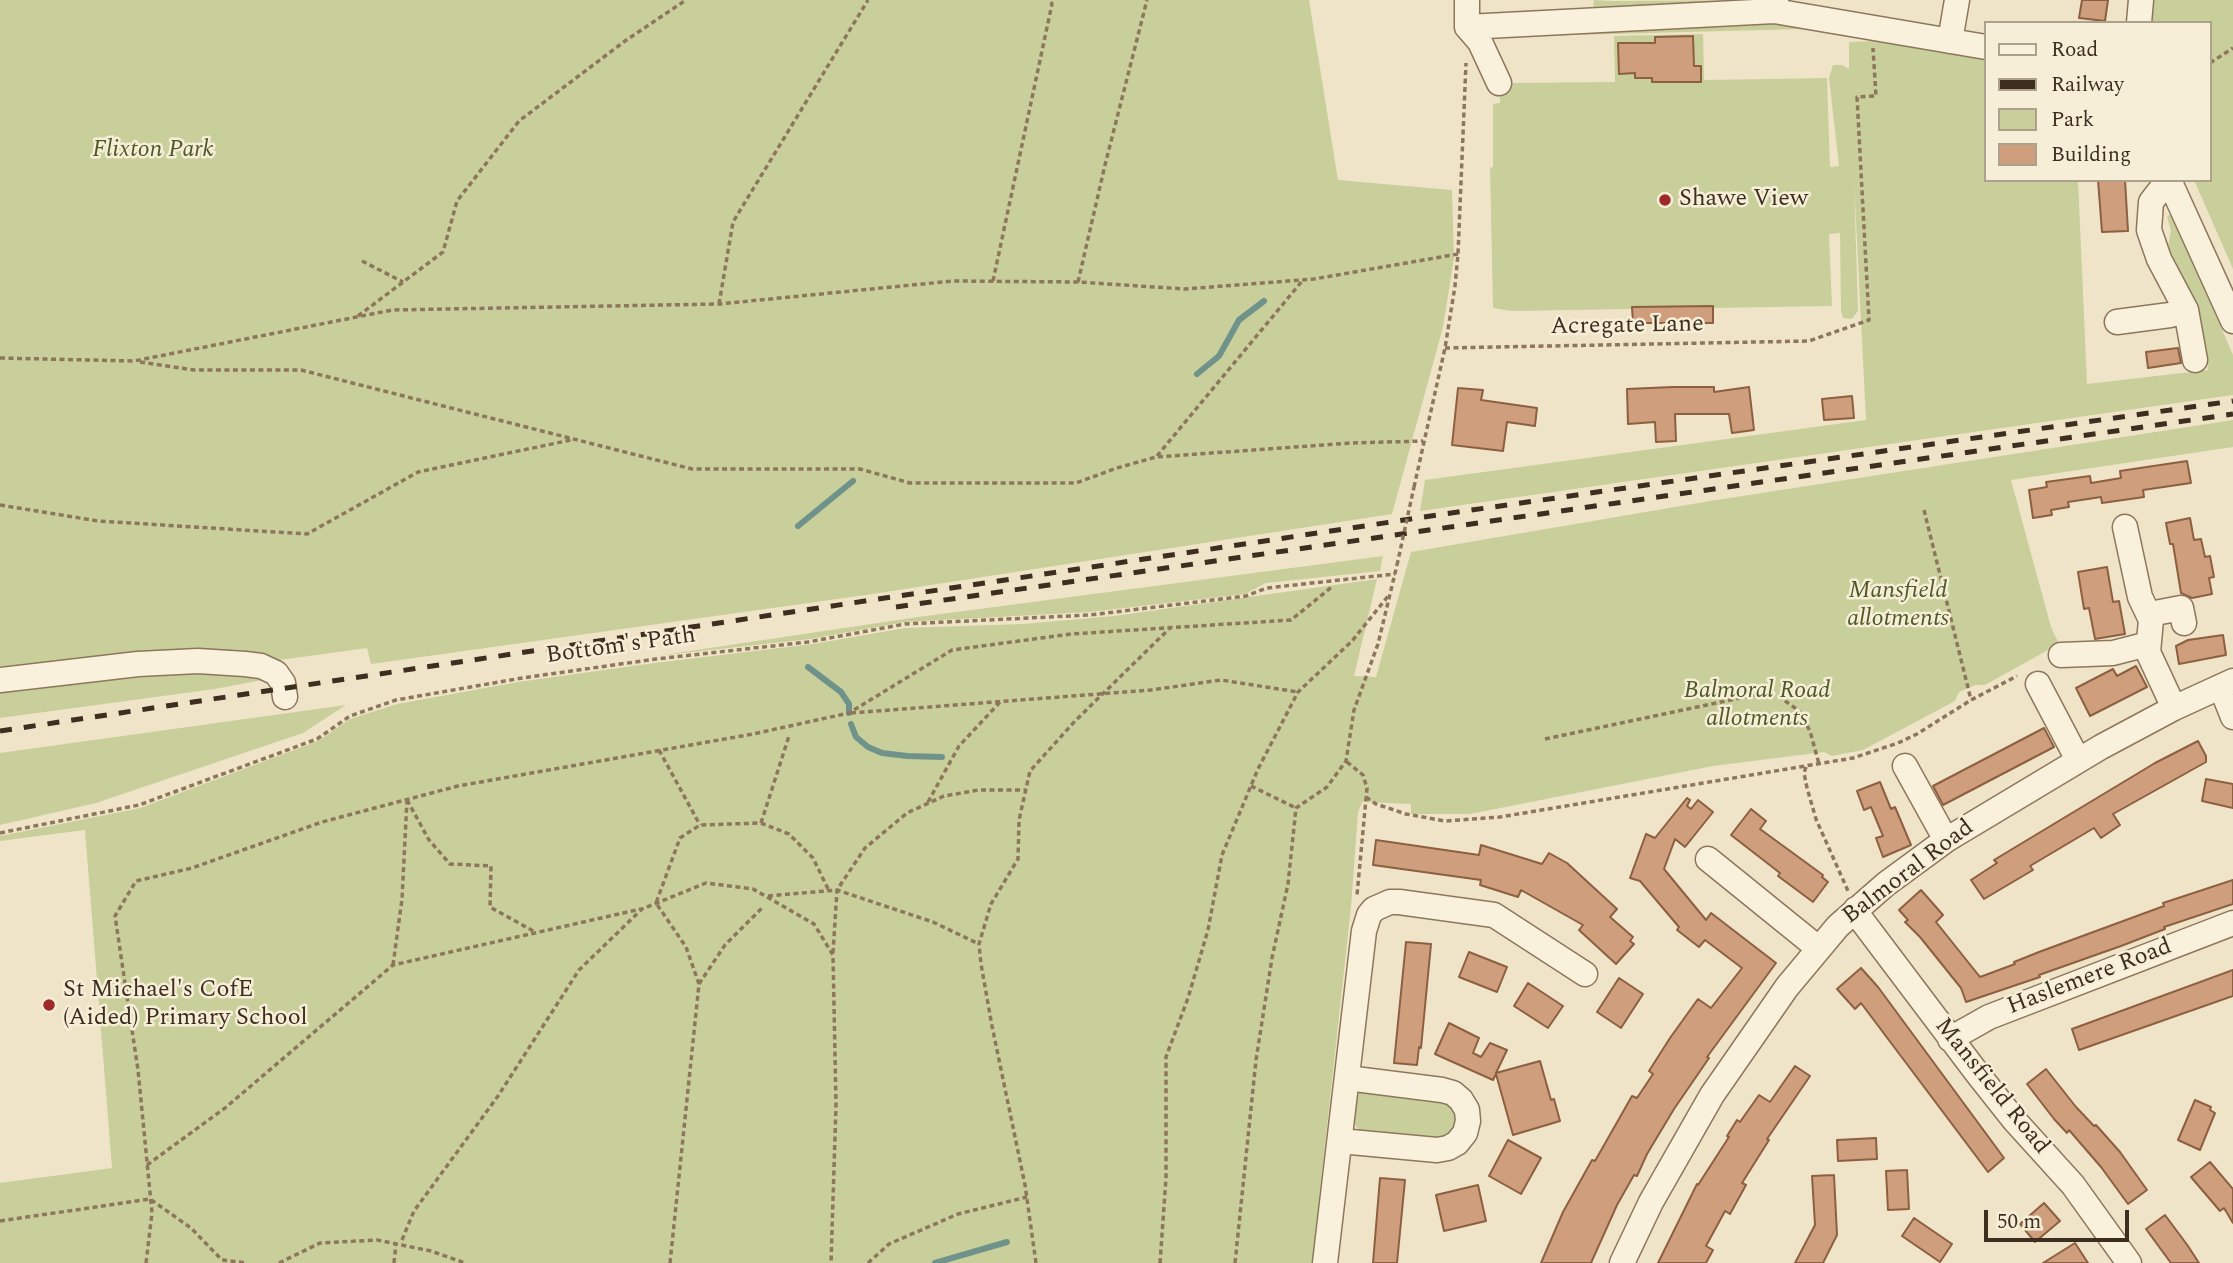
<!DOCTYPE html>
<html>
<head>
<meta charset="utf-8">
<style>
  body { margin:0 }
  #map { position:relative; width:2233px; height:1263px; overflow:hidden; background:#f0e4c8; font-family:Spectral,serif }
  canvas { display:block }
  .legend { position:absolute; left:1984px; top:21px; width:228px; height:161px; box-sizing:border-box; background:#f7eed8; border:2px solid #ada18e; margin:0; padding:9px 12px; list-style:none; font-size:21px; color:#3d2e20 }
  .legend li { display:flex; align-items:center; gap:14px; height:35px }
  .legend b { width:35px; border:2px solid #ada18e }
  .scale { position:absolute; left:1984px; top:1210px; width:145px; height:32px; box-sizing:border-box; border:4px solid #3d2e20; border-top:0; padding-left:9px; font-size:21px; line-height:24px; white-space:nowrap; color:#3d2e20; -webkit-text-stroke:5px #f7eed8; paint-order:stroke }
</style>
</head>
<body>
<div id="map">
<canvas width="2233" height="1263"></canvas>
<ul class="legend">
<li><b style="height:9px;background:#faf1dc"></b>Road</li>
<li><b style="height:9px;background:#3d2e20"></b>Railway</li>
<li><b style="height:19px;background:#c9cf9b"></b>Park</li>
<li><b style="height:19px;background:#cf9f7d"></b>Building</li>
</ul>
<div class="scale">50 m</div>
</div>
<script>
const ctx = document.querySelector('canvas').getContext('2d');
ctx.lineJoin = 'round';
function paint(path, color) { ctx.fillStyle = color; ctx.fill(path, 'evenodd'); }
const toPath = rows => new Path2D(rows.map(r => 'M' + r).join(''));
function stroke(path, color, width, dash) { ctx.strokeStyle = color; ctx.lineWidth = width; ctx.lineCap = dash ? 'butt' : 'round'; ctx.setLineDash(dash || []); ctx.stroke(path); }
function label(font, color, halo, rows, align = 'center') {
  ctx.font = font + ' Spectral,serif'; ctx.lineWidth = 5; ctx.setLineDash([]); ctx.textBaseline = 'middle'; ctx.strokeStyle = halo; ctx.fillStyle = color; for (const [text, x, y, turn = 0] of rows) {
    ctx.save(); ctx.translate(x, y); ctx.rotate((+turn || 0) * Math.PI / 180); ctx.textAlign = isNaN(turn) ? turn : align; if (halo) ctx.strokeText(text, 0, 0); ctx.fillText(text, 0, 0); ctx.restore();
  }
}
const green = toPath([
  [0,0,1309,0,1338,180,1452,190,1454,258,1443,327,1392,514,866,595,371,664,367,648,273,661,0,673],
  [1594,0,1614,1,1768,0,1593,8],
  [2153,0,2233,0,2233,269,2194,180,2210,180,2210,23,2151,23],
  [1774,17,1802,25,1801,29,1497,37],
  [1703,34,1704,80,1827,78,1830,167,1839,166,1829,78,1833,65,1842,65,1849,69,1849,42,1873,41,1884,38,1986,53,1986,180,2078,180,2087,384,2208,370,2201,320,2190,292,2168,247,2171,231,2167,216,2172,214,2233,355,2233,395,1420,511,1425,480,1866,420,1854,182,1858,311,1852,319,1843,318,1841,310,1840,233,1829,234,1832,306,1714,308,1713,323,1633,323,1632,309,1511,311,1493,308,1490,168,1493,167,1493,104,1500,103,1500,92,1509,83,1615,82,1614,36],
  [2233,420,2233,447,2011,480,2051,627,2059,644,1985,685,1975,685,1959,692,1955,701,1863,750,1832,756,1824,752,1713,766,1470,814,1411,814,1411,804,1362,802,1358,813,1351,907,1312,1263,0,1263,0,1183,112,1168,85,830,0,841,0,836,140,808,318,741,350,719,397,704,518,682,654,663,813,644,905,628,1023,624,1114,616,1377,579,1354,676,1376,677,1411,552,1710,501],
  [1383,556,1380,571,1266,583,1245,594,1090,612,905,622,810,639,656,656,918,617],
  [212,669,267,679,215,689,0,718,0,687],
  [346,705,303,733,96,803,0,825,0,753],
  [1366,1089,1451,1100,1460,1121,1446,1141,1361,1131,1356,1127,1353,1119,1354,1101,1358,1094]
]);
const stream = toPath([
  [1197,374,1219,356,1239,320,1264,301],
  [798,526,853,481],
  [808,667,841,692,849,704,849,713],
  [851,724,856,737,868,747,882,753,907,756,942,757],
  [935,1263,1007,1242]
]);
const building = toPath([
  [2082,0,2108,0,2105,21,2079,18,2082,0],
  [1693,36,1694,66,1701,66,1701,82,1652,82,1652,78,1635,78,1635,73,1619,74,1618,43,1655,43,1655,37,1693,36],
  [2098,180,2125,180,2128,231,2102,232,2098,180],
  [1713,306,1713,323,1633,323,1632,307,1713,306],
  [2178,348,2181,363,2148,368,2146,352,2178,348],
  [1673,387,1714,387,1714,392,1749,387,1754,430,1732,433,1729,414,1675,414,1676,441,1656,442,1655,422,1628,424,1627,389,1673,387],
  [1458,388,1483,390,1481,400,1537,408,1535,426,1507,422,1503,451,1452,445,1458,388],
  [1852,396,1854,418,1824,420,1822,399,1852,396],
  [2187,461,2191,483,2143,490,2144,497,2102,503,2101,497,2068,502,2069,507,2051,510,2052,515,2033,518,2029,490,2047,487,2046,482,2090,476,2091,483,2121,478,2120,471,2187,461],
  [2190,518,2194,540,2201,539,2205,557,2210,556,2214,577,2209,578,2212,594,2192,598,2181,593,2173,544,2170,544,2166,523,2190,518],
  [2107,567,2113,602,2119,601,2125,634,2095,639,2089,608,2084,609,2078,572,2107,567],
  [2223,635,2226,655,2179,664,2176,646,2188,640,2223,635],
  [2136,666,2147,687,2090,716,2076,688,2113,669,2117,676,2136,666],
  [2044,728,2054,747,1943,805,1933,786,2044,728],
  [2198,741,2206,756,2206,762,2113,814,2120,825,2101,838,2094,828,2030,866,2033,870,1984,899,1971,880,1997,863,1994,860,2155,763,2198,741],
  [2206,779,2233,784,2233,808,2202,801,2206,779],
  [1880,782,1891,809,1895,807,1911,845,1883,857,1876,838,1883,836,1871,807,1864,810,1857,791,1880,782],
  [1687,798,1690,800,1687,806,1691,809,1698,800,1713,812,1685,847,1675,839,1664,869,1706,920,1711,913,1776,963,1707,1057,1709,1058,1674,1109,1647,1154,1637,1176,1634,1175,1617,1205,1591,1263,1541,1263,1563,1212,1592,1160,1595,1161,1632,1096,1637,1098,1653,1074,1649,1071,1670,1038,1698,999,1711,1008,1742,968,1705,940,1699,947,1677,930,1679,927,1640,881,1630,878,1646,834,1655,838,1687,798],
  [1751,809,1766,821,1760,829,1823,875,1822,877,1828,882,1813,902,1778,876,1780,873,1731,835,1751,809],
  [1376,840,1479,855,1481,845,1542,864,1549,853,1567,863,1617,909,1610,917,1633,937,1630,941,1634,944,1616,964,1579,930,1583,925,1521,890,1518,897,1480,885,1481,880,1373,865,1376,840],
  [2233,880,2233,904,2164,927,2165,929,2121,946,2039,975,2040,977,1966,1002,1961,988,1920,937,1905,922,1908,920,1899,910,1921,890,1943,915,1936,922,1980,977,2015,964,2014,962,2039,952,2164,906,2163,903,2233,880],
  [1406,942,1431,944,1421,1048,1419,1047,1417,1065,1394,1063,1406,942],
  [1469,952,1507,967,1497,992,1459,977,1469,952],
  [1861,968,1878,987,2004,1158,1988,1172,1861,1003,1855,1009,1837,989,1861,968],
  [2233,970,2233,996,2079,1050,2072,1029,2233,970],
  [1619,978,1643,994,1621,1028,1597,1012,1619,978],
  [1528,983,1563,1006,1548,1028,1514,1006,1528,983],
  [1449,1023,1479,1038,1473,1053,1481,1057,1490,1043,1507,1050,1496,1073,1540,1061,1551,1100,1554,1099,1560,1121,1513,1135,1496,1074,1493,1080,1435,1054,1449,1023],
  [1795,1066,1810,1076,1767,1139,1769,1140,1742,1183,1746,1185,1730,1214,1725,1211,1706,1246,1713,1250,1706,1263,1658,1263,1697,1184,1698,1185,1729,1137,1727,1136,1737,1120,1740,1122,1759,1095,1770,1102,1795,1066],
  [2046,1069,2076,1107,2094,1126,2096,1125,2120,1152,2147,1190,2128,1204,2101,1167,2069,1130,2067,1133,2054,1119,2027,1084,2046,1069],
  [2195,1100,2211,1107,2210,1110,2215,1113,2200,1150,2178,1140,2195,1100],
  [1876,1138,1877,1159,1838,1161,1837,1140,1876,1138],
  [1508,1140,1541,1158,1521,1194,1489,1176,1508,1140],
  [2210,1162,2233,1189,2233,1223,2224,1208,2220,1211,2191,1177,2210,1162],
  [1907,1170,1909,1209,1888,1210,1886,1171,1907,1170],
  [1834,1175,1837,1235,1823,1263,1795,1263,1815,1225,1812,1176,1834,1175],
  [1380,1178,1405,1180,1397,1263,1373,1263,1380,1178],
  [1478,1185,1486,1221,1444,1231,1436,1195,1478,1185],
  [2044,1203,2060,1221,2035,1242,2020,1224,2044,1203],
  [2165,1215,2188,1246,2199,1263,2171,1263,2146,1229,2165,1215],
  [1914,1218,1952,1244,1940,1262,1902,1236,1914,1218],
  [2075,1243,2088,1263,2043,1263,2075,1243]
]);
const path = toPath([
  [2210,63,2233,48],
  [362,261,403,282],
  [993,281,1052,4,1050,0],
  [1078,282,1105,165,1147,0],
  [719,304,733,222,868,0],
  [358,316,443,252,457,201,519,121,625,41,686,0],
  [1445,348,1809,341,1869,320,1857,97,1876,96,1873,48],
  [0,358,134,361,392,310,719,304,953,281,1078,282,1185,289,1314,279,1458,254],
  [140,362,194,370,301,370,692,469,860,469,910,483,1076,483,1117,468,1156,457,1351,443,1423,441],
  [1157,456,1303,280],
  [1414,487,1445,348,1455,286,1458,254,1466,63],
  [0,505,98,521,307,534,418,472,571,440],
  [1924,510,1971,700],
  [851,713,1151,690,1221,680,1298,692],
  [1545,739,1764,693,1778,696,1798,710,1810,731,1819,764],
  [659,750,700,825],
  [1347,762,1363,775,1367,788,1357,895],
  [1806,767,1804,773,1807,788,1816,819,1848,891],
  [1251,786,1296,808],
  [1366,797,1376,804,1406,814,1445,821,1500,817,1853,758,1898,743,1917,734,1971,700,2017,676],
  [407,800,429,840,450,864,491,866,490,907,535,932],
  [928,802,959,746,1001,701],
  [761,823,789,736],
  [0,833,139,805,317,739,350,716,396,700,522,678,656,659,808,642,905,624,1090,615,1246,596,1267,588,1395,574],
  [768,896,837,890,933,922,979,944],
  [833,953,837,890,865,848,907,813,944,796,979,790,1026,790],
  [393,965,402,899,407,800],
  [699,984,725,945,764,906],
  [147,1165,225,1108,393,965,641,909],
  [0,1221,150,1199,191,1228,222,1260,247,1263],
  [402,1240,414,1211,498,1096,579,970,642,909,706,883,753,889,814,924,833,955,836,1105,831,1263],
  [146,1263,152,1213,138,1070,115,916,136,881,192,868,322,822,458,786,753,734,849,713,952,650,1071,634,1291,620,1333,586],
  [279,1263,320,1243,377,1240,431,1251,465,1263],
  [394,1263,396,1244],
  [670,1263,699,984,686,947,656,903,680,838,700,825,761,823,789,834,813,858,829,891],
  [868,1263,889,1244,958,1214,1027,1197],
  [1036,1263,1025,1185,992,1026,981,964,979,944,991,904,1018,859,1019,820,1030,771,1075,721,1170,628],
  [1160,1263,1166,1178,1166,1057,1188,998,1208,930,1222,855,1258,769,1298,692,1352,641,1389,595],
  [1235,1263,1256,1060,1272,958,1288,884,1296,808,1327,787,1346,761,1354,710,1378,644,1397,565]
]);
const minor = toPath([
  [1776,0,1774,11,1986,47],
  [2139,23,2141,0],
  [1467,27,1774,11],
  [1467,27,1480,42,1499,83],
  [1467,27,1467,0],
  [1950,41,1957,0],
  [2168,180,2151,202,2149,230,2159,259,2186,310,2195,360],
  [2169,180,2233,321],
  [2117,322,2170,315,2186,310],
  [2125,527,2140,597,2151,620,2148,652,2174,708],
  [2150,614,2181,608,2184,623],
  [2061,655,2113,653,2148,644],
  [0,680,138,664,198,661,245,664,261,666,276,673,283,683,285,697],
  [2038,684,2078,760],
  [2221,687,2233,717],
  [1905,766,1946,840],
  [1708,859,1818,948],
  [1856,909,1860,918,1977,1073,2015,1121,2073,1185,2129,1263],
  [1950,1039,1989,1017,2233,923],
  [1340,1141,1437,1150,1448,1148,1457,1143,1465,1133,1468,1121,1467,1110,1461,1100,1453,1093,1442,1090,1347,1078],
  [1325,1263,1364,931,1369,915,1374,909,1390,902,1399,902,1494,915,1585,974],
  [1622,1263,1651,1202,1712,1095,1787,987,1838,926,1886,884,1946,840,2101,747,2174,708,2233,681]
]);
const rail = toPath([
  [896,607,2233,414],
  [0,731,1444,514,2233,401]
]);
const pathBridge = toPath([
  [1397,565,1414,487]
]);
const markers = [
  [1665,200,7,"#9e2a2b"],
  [49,1005,7,"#9e2a2b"]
];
const parkNames = [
  ["Flixton Park",153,151],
  ["Mansfield",1898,592],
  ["allotments",1898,620],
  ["Balmoral Road",1757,692],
  ["allotments",1757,720]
];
const poiNames = [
  ["Shawe View",1679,200],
  ["St Michael's CofE",63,991],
  ["(Aided) Primary School",63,1019]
];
const streetNames = [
  ["Acregate Lane",1627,327,-1],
  ["Bottom's Path",621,647,-8],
  ["Balmoral Road",1909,873,-37],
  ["Haslemere Road",2090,978,-21],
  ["Mansfield Road",1991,1087,51]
];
paint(green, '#c9cf9b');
stroke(stream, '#6f938a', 6);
paint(building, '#cf9f7d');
stroke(building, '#8d5f41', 2);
stroke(minor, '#8d765c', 27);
stroke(path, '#8d765c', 3.5, [5, 3.5]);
stroke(minor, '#faf1dc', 24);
stroke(rail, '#3d2e20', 5, [12, 12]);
stroke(pathBridge, '#8d765c', 3.5, [5, 3.5]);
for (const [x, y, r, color] of markers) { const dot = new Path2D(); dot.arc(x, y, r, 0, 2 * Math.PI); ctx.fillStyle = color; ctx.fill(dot); stroke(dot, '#f7eed8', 2.5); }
label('italic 24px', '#4d5a26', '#f7eed8', parkNames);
label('24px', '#3d2e20', '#f7eed8', poiNames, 'left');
label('24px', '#3d2e20', '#f7eed8', streetNames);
</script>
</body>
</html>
